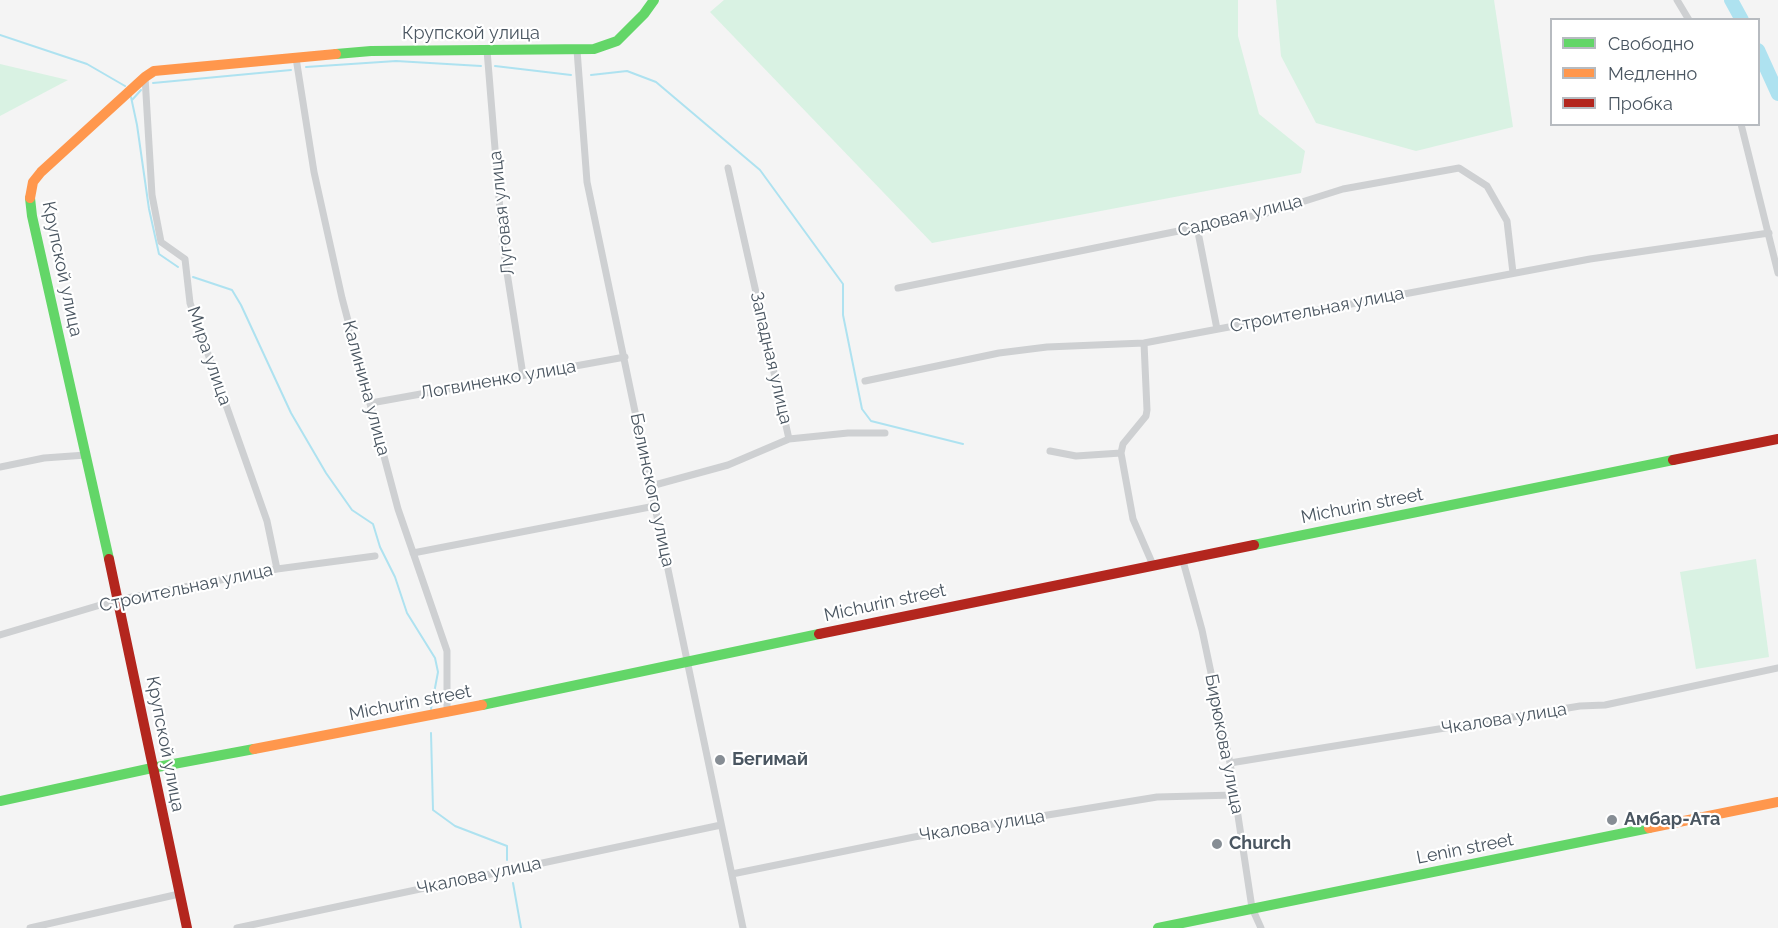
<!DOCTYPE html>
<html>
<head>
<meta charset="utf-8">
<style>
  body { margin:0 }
  #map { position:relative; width:1778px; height:928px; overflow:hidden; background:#f4f4f4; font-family:Raleway,sans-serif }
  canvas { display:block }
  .legend { position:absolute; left:1550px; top:18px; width:210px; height:108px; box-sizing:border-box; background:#fff; border:2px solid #b7bbc0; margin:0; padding:8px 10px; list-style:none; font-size:18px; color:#4a5661 }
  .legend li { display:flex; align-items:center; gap:12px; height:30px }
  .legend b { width:30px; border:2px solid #b7bbc0 }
</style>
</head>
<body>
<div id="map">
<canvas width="1778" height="928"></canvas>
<ul class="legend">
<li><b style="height:8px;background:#63d668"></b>Свободно</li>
<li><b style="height:8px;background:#ff974d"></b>Медленно</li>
<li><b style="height:8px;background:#b3261e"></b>Пробка</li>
</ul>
</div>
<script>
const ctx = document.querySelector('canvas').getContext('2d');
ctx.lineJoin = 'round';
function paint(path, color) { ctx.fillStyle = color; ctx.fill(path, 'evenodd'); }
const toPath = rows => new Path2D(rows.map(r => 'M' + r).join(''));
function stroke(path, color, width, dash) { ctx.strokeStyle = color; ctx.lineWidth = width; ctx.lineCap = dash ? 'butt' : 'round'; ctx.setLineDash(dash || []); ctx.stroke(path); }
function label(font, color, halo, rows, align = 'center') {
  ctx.font = font + ' Raleway,sans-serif'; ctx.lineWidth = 4.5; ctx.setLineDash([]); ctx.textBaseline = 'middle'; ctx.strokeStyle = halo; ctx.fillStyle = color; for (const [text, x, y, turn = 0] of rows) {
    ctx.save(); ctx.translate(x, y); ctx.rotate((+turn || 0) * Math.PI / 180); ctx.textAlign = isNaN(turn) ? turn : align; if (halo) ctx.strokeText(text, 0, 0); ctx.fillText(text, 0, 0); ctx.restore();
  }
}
const green = toPath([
  [724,0,1238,0,1238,36,1259,114,1305,151,1301,173,932,243,710,12],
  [1276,0,1494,0,1513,127,1416,151,1316,123,1281,56],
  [0,64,68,80,0,116],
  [1756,559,1769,657,1696,669,1680,572]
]);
const stream = toPath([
  [0,35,87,64,125,86],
  [495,66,571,75],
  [306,67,396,61,481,66],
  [591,75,627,71,656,82,760,170,843,284,843,315,862,409,871,421,963,444],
  [153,83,291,70],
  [131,97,137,125,149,209,159,254,178,267],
  [132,100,141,90],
  [193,277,232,290,241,305,291,413,326,473,352,510,373,524,380,547,395,577,407,613,435,658,438,672,431,709],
  [431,733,433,810,455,826,507,846,507,860],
  [513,883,521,928]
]);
const river = toPath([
  [1731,0,1742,20],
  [1758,50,1778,94]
]);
const street = toPath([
  [1677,0,1689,20],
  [487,50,503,247,523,375],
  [577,50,587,182,743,928],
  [296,58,314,172,342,298,398,509,447,651,447,713],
  [145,77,152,195,161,242,185,259,190,303,267,521,277,569],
  [1741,124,1778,273],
  [1197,227,1217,329],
  [898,288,1267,213,1343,189,1459,168,1487,186,1507,221,1513,273],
  [1144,343,1147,410,1146,416,1123,444,1121,453,1133,519,1153,565],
  [865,381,999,353,1047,347,1144,343,1590,259,1769,233],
  [371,403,625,357],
  [789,439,848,433,885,433],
  [1050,451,1076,456,1121,453],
  [0,467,44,458,86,455],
  [651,486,728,465,789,439,728,168],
  [413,553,655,506],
  [1183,561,1202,630,1230,763,1252,908,1261,928],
  [0,635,117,600,277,569,375,556],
  [1230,763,1580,706,1605,705,1778,668],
  [732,874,914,837,1157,797,1235,795],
  [30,928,179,894],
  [237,928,721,825]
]);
const fast = toPath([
  [336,54,371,51,594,49,617,41,644,14,654,0],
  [30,198,32,216,109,559],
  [1254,545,1673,460],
  [482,705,819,634],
  [0,801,152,768,254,749],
  [1158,928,1649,828]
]);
const slow = toPath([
  [30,198,33,182,41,172,145,77,154,71,336,54],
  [254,749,482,705],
  [1649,828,1778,802]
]);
const jam = toPath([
  [1673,460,1778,439],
  [109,559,187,928],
  [819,634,1254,545]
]);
const markers = [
  [720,760,6,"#868d94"],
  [1612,820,6,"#868d94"],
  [1217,844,6,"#868d94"]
];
const streetNames = [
  ["Крупской улица",471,34],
  ["Луговая улица",502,213,-96],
  ["Садовая улица",1240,216,-14],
  ["Крупской улица",62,269,78],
  ["Строительная улица",1317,310,-11],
  ["Мира улица",209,356,71],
  ["Западная улица",771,358,77],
  ["Логвиненко улица",498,380,-10],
  ["Калинина улица",366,388,75],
  ["Белинского улица",652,490,78],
  ["Michurin street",1362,506,-11],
  ["Строительная улица",186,588,-12],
  ["Michurin street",885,603,-12],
  ["Michurin street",410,703,-11],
  ["Чкалова улица",1504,719,-9],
  ["Крупской улица",165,744,79],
  ["Бирюкова улица",1224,744,79],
  ["Чкалова улица",982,826,-9],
  ["Lenin street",1465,849,-11],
  ["Чкалова улица",479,876,-12]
];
const poiNames = [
  ["Бегимай",732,760],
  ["Амбар-Ата",1624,820],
  ["Сhurch",1229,844]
];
paint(green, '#d9f2e3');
stroke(stream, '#aee2f0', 2);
stroke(river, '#aee2f0', 14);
stroke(street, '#ced0d2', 7);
stroke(fast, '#63d668', 10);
stroke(slow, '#ff974d', 10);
stroke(jam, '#b3261e', 10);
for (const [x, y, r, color] of markers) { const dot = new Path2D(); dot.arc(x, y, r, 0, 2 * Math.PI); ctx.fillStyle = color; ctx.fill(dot); stroke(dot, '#fff', 2); }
label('18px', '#4a5661', '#fff', streetNames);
label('bold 18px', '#4a5661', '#fff', poiNames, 'left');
</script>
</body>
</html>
